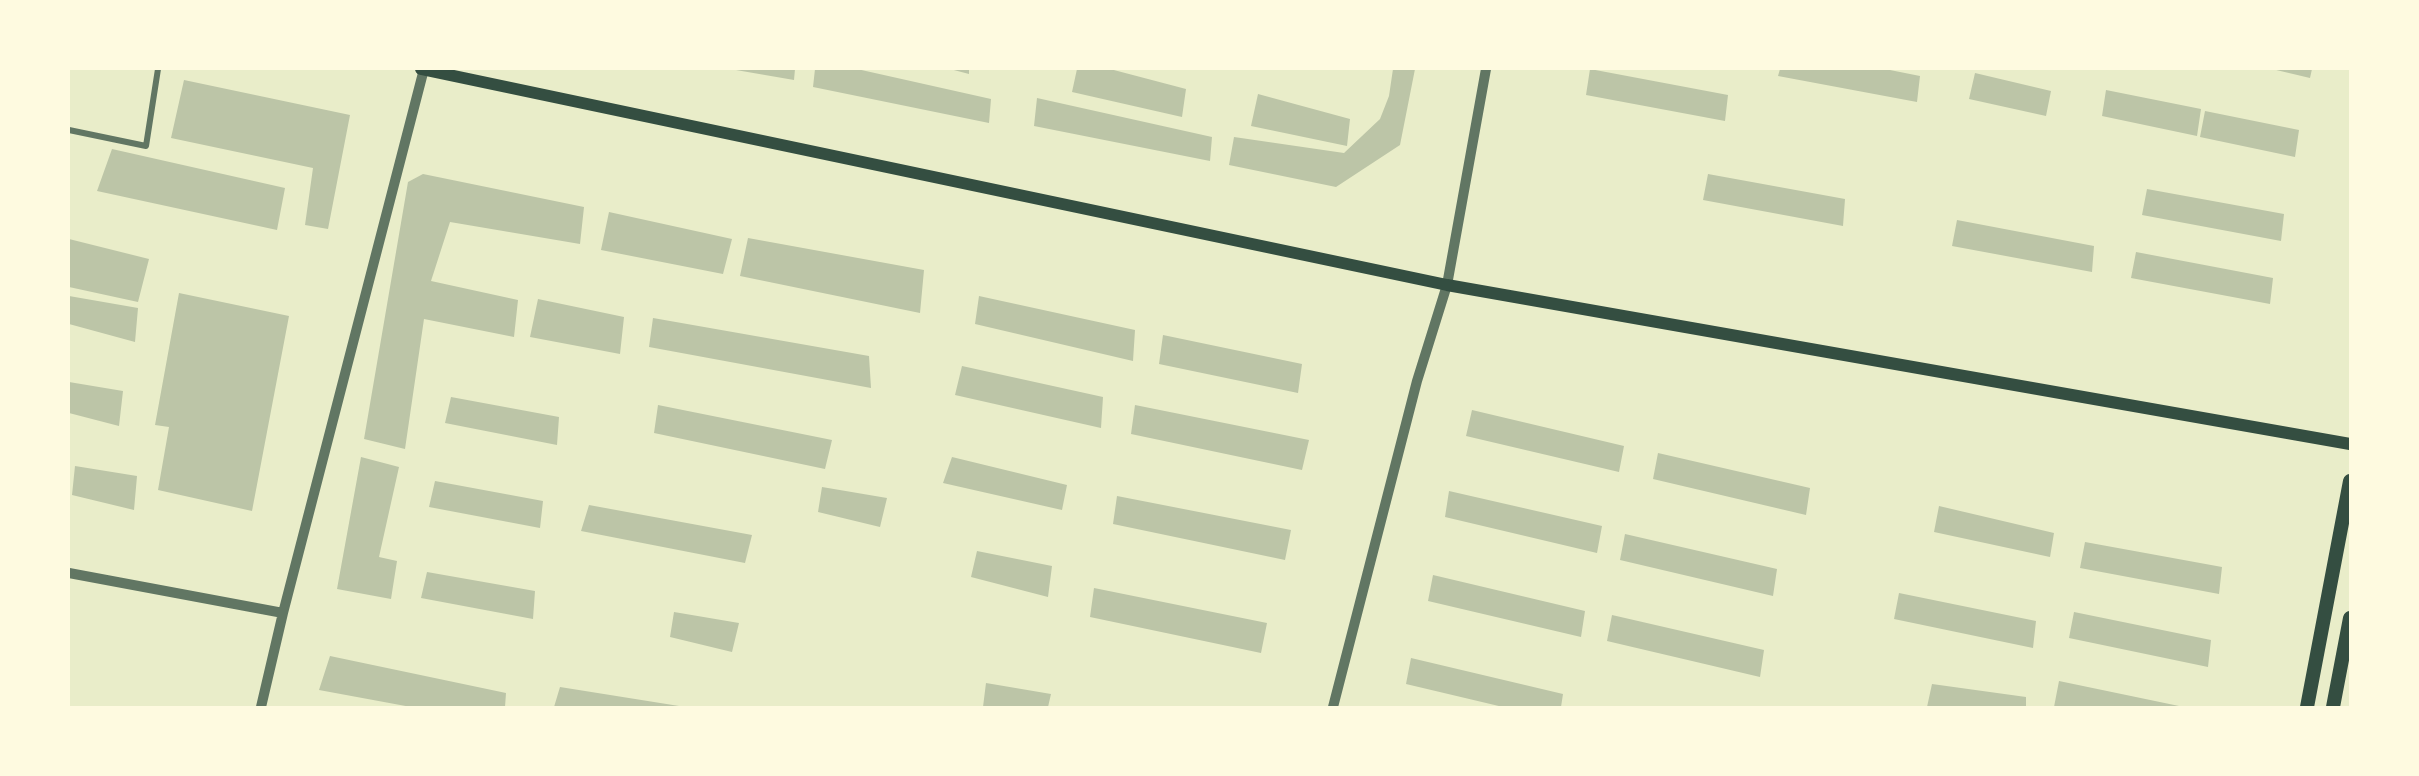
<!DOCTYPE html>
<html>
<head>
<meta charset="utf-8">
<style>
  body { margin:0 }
  #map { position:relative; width:2419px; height:776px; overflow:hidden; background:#e9edc9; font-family:"Exo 2",sans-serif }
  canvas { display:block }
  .frame { position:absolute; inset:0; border:70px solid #fefae0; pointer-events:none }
</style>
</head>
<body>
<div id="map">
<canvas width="2419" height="776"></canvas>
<div class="frame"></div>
</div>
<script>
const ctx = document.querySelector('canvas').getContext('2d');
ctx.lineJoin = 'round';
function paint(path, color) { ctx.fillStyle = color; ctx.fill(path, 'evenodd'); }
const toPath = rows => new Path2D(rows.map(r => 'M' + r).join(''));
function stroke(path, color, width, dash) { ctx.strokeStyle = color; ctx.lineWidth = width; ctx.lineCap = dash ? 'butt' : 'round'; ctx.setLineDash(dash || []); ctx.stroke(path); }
const building = toPath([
  [736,69,795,69,794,80,736,70],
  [815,69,857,69,991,99,989,123,813,87],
  [950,69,969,69,969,74],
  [1077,69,1110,69,1186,89,1182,117,1072,92],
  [1393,69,1415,69,1400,145,1336,187,1229,165,1234,137,1344,153,1380,119,1389,96],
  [1590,69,1728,95,1725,121,1586,95],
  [1780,69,1885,69,1920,76,1917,102,1778,76],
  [2272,69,2312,69,2310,78],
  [1975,73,2051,91,2046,116,1969,99],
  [184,80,350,115,328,229,305,225,313,168,171,138],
  [2106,90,2201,109,2197,136,2102,116],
  [1258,94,1350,119,1347,146,1251,126],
  [1037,98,1212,137,1210,161,1034,126],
  [2205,111,2299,130,2295,157,2200,137],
  [112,149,285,188,277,230,97,191],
  [423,174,584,207,580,244,450,222,431,281,518,300,514,337,424,319,405,449,364,439,408,182],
  [1708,174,1845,199,1843,226,1703,200],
  [2147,189,2284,214,2281,241,2142,215],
  [609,212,732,239,723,274,601,250],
  [1957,220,2094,246,2092,272,1952,246],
  [748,238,924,270,920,313,740,276],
  [69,239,149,259,138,302,69,287],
  [2136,252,2273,278,2270,304,2131,278],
  [179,293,289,316,252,511,158,490,169,427,155,425],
  [69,296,138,308,135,342,69,324],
  [979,296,1135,330,1133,361,975,324],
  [538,299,624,317,620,354,530,337],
  [653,318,869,356,871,388,649,347],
  [1163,335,1302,364,1298,393,1159,364],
  [962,366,1103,397,1101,428,955,395],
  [69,382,123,391,119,426,69,413],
  [451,397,559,417,557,445,445,423],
  [658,405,832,440,825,469,654,433],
  [1135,405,1309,440,1302,470,1131,434],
  [1472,410,1624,446,1619,472,1466,436],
  [1658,453,1810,488,1806,515,1653,479],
  [361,457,399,467,379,557,397,561,391,599,337,589],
  [952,457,1067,485,1062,510,943,483],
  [75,466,137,476,134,510,72,495],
  [435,481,543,501,540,528,429,507],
  [822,487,887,498,880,527,818,512],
  [1449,491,1602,526,1597,553,1445,517],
  [1117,496,1291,530,1285,560,1113,524],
  [589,505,752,535,745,563,581,531],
  [1939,506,2054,533,2050,557,1934,532],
  [1625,534,1777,569,1773,596,1620,560],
  [2085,542,2222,567,2219,594,2080,568],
  [977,551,1052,566,1048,597,971,577],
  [427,572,535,591,533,619,421,598],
  [1433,575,1585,611,1581,637,1428,601],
  [1094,588,1267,623,1261,653,1090,617],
  [1899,593,2036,621,2033,648,1894,619],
  [674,612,739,623,732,652,670,637],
  [2074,612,2211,640,2208,667,2069,638],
  [1612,615,1764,650,1760,677,1607,641],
  [330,656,506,693,505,707,411,707,319,690],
  [1411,658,1563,694,1561,707,1503,707,1406,684],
  [2059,681,2179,706,2179,707,2054,707],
  [986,683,1051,694,1048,707,983,707],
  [1932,684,2026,697,2026,707,1927,707],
  [560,687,679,706,679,707,554,707]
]);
const minor = toPath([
  [69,130,146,146,158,69]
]);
const tertiary = toPath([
  [69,573,283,613],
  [261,707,283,613,424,69],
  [1333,707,1417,381,1447,285,1486,69]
]);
const secondary = toPath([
  [421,69,1447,285,2350,444]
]);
const primary = toPath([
  [2307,707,2350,481],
  [2333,707,2350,618]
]);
paint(building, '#bcc5a7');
stroke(minor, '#617663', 6);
stroke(tertiary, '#617663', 10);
stroke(secondary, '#344e41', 12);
stroke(primary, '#344e41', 14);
</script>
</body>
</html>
